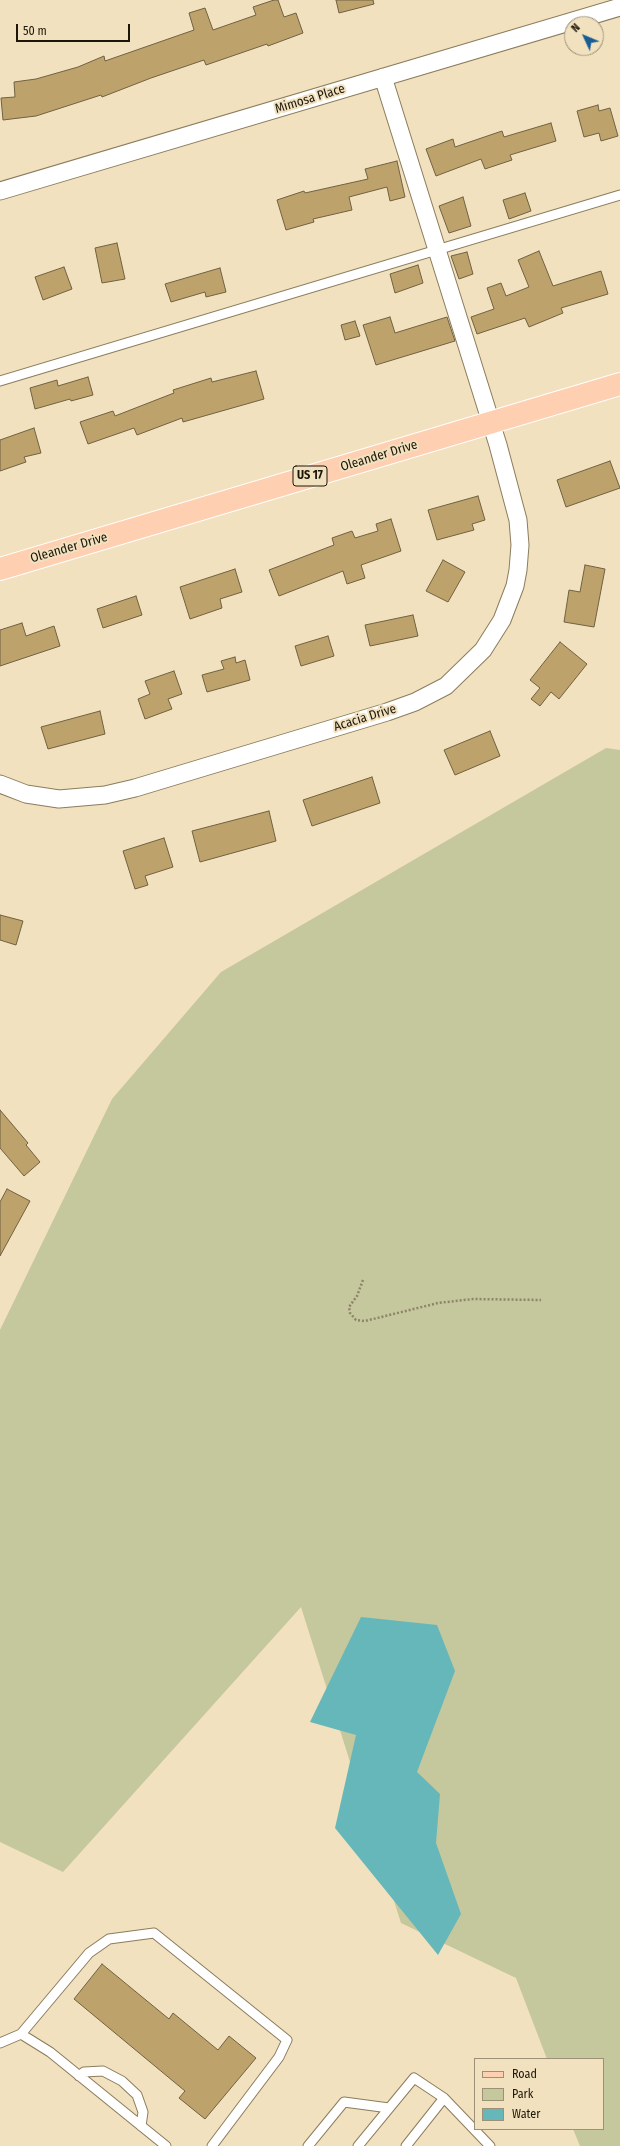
<!DOCTYPE html>
<html>
<head>
<meta charset="utf-8">
<style>
  body { margin:0 }
  #map { position:relative; width:620px; height:2146px; overflow:hidden; background:#f2e1bf; font-family:"Fira Sans Condensed",sans-serif }
  canvas { display:block }
  .legend { position:absolute; left:474px; top:2058px; width:130px; height:72px; box-sizing:border-box; background:#f2e1bf; border:1px solid #9c9076; margin:0; padding:5px 7px; list-style:none; font-size:12px; color:#1c1609 }
  .legend li { display:flex; align-items:center; gap:8px; height:20px }
  .legend b { width:20px; border:1px solid #9c9076 }
  .north { position:absolute; left:564px; top:16px; width:40px; height:40px; box-sizing:border-box; background:#f2e1bf; border:1px solid #9c9076; border-radius:50%; rotate:314deg; font-size:11px; font-weight:700; line-height:16px; text-align:center; color:#1c1609 }
  .north::after { content:''; display:block; margin:auto; width:14px; height:18px; background:#1a5d92; clip-path:polygon(50% 0,100% 100%,50% 72%,0 100%) }
  .scale { position:absolute; left:16px; top:24px; width:114px; height:18px; box-sizing:border-box; border:2px solid #1c1609; border-top:0; padding-left:5px; font-size:12px; line-height:14px; white-space:nowrap; color:#1c1609; -webkit-text-stroke:3px #f2e1bf; paint-order:stroke }
</style>
</head>
<body>
<div id="map">
<canvas width="620" height="2146"></canvas>
<ul class="legend">
<li><b style="height:5px;background:#fecfb1"></b>Road</li>
<li><b style="height:11px;background:#c5c79d"></b>Park</li>
<li><b style="height:11px;background:#66b7b9"></b>Water</li>
</ul>
<div class="north">N</div>
<div class="scale">50 m</div>
</div>
<script>
const ctx = document.querySelector('canvas').getContext('2d');
ctx.lineJoin = 'round';
function paint(path, color) { ctx.fillStyle = color; ctx.fill(path, 'evenodd'); }
const toPath = rows => new Path2D(rows.map(r => 'M' + r).join(''));
function stroke(path, color, width, dash) { ctx.strokeStyle = color; ctx.lineWidth = width; ctx.lineCap = dash ? 'butt' : 'round'; ctx.setLineDash(dash || []); ctx.stroke(path); }
function label(font, color, halo, rows, align = 'center') {
  ctx.font = font + ' "Fira Sans Condensed",sans-serif'; ctx.lineWidth = 4; ctx.setLineDash([]); ctx.textBaseline = 'middle'; ctx.strokeStyle = halo; ctx.fillStyle = color; for (const [text, x, y, turn = 0] of rows) {
    ctx.save(); ctx.translate(x, y); ctx.rotate((+turn || 0) * Math.PI / 180); ctx.textAlign = isNaN(turn) ? turn : align; if (halo) ctx.strokeText(text, 0, 0); ctx.fillText(text, 0, 0); ctx.restore();
  }
}
const green = toPath([
  [606,748,620,750,620,2146,580,2146,573,2129,603,2129,603,2059,547,2059,516,1978,401,1923,301,1607,63,1872,0,1842,0,1330,112,1099,221,972]
]);
const water = toPath([
  [361,1617,437,1625,455,1671,417,1772,440,1794,436,1843,461,1914,438,1955,335,1828,356,1735,310,1722]
]);
const building = toPath([
  [274,0,278,0,284,17,296,13,303,33,268,46,267,44,206,65,204,60,151,78,102,97,101,95,36,116,3,120,1,98,15,97,14,82,36,79,78,67,104,56,105,61,194,30,189,13,205,8,213,30,256,15,253,7,274,0],
  [336,0,373,0,374,4,339,13,336,0],
  [598,105,599,111,610,108,618,136,601,141,599,133,584,137,577,111,598,105],
  [551,123,556,141,510,155,512,160,485,169,481,159,436,176,426,149,453,139,455,147,502,131,504,137,551,123],
  [397,161,405,197,390,201,387,187,349,197,352,210,313,219,314,222,286,230,277,200,304,191,305,193,368,179,365,169,397,161],
  [525,193,531,211,509,219,503,200,525,193],
  [463,197,471,226,449,233,439,206,463,197],
  [117,243,125,279,102,283,95,248,117,243],
  [539,251,553,286,601,271,608,294,561,308,563,313,529,327,525,318,477,334,471,317,494,309,487,288,501,283,506,296,529,287,518,260,539,251],
  [467,252,473,274,459,279,451,256,467,252],
  [418,265,423,283,395,293,390,274,418,265],
  [64,267,72,289,43,300,35,277,64,267],
  [220,268,226,292,206,297,205,292,171,302,165,284,220,268],
  [390,317,395,333,447,317,455,341,376,365,363,325,390,317],
  [355,321,360,336,345,340,341,325,355,321],
  [256,371,264,399,183,422,182,418,137,435,134,428,88,444,80,422,113,411,115,416,174,393,173,390,211,378,212,382,256,371],
  [88,377,93,395,71,401,70,399,35,409,30,388,57,380,58,386,88,377],
  [34,428,41,453,24,457,26,462,0,471,0,440,34,428],
  [610,461,620,488,566,507,557,480,610,461],
  [478,496,485,520,472,524,474,530,437,540,428,510,478,496],
  [391,519,401,551,361,565,365,578,347,584,343,571,279,596,269,570,334,545,332,538,352,531,355,538,378,531,376,524,391,519],
  [443,560,465,572,448,602,426,591,443,560],
  [585,565,605,569,594,627,564,622,569,590,580,592,585,565],
  [235,569,242,592,220,599,222,608,190,619,180,587,235,569],
  [136,596,142,615,103,628,97,609,136,596],
  [413,615,418,636,370,646,365,625,413,615],
  [22,623,26,636,54,626,60,646,0,666,0,630,22,623],
  [328,636,334,656,301,666,295,646,328,636],
  [560,642,587,664,559,699,551,692,540,706,531,699,540,688,530,680,560,642],
  [235,657,236,663,245,660,250,680,207,692,202,675,224,669,221,661,235,657],
  [174,671,182,694,168,699,172,709,145,719,138,699,150,694,145,681,174,671],
  [100,711,105,734,48,749,41,727,100,711],
  [490,731,500,756,455,775,444,750,490,731],
  [372,777,380,803,312,826,303,800,372,777],
  [269,811,276,841,200,862,192,831,269,811],
  [164,838,173,867,145,876,148,885,135,889,123,851,164,838],
  [0,915,23,921,16,945,0,940,0,915],
  [0,1110,28,1143,26,1145,40,1162,24,1176,0,1148,0,1110],
  [7,1189,30,1201,0,1256,0,1202,7,1189],
  [102,1964,169,2019,173,2013,218,2050,229,2036,256,2058,205,2119,179,2098,185,2091,74,1999,102,1964]
]);
const path = toPath([
  [363,1280,357,1296,349,1307,350,1313,356,1320,365,1321,438,1303,473,1299,541,1300]
]);
const service = toPath([
  [0,381,620,195],
  [21,2034,89,1953,109,1939,154,1933,287,2040,279,2057,212,2146],
  [0,2043,21,2034,50,2052,166,2146],
  [79,2076,84,2072,103,2071,122,2081,137,2095,143,2112,141,2126],
  [308,2146,344,2102,389,2108],
  [358,2146,414,2078,444,2098,490,2146],
  [406,2146,444,2098]
]);
const minor = toPath([
  [0,191,620,7],
  [0,784,26,794,59,799,105,795,135,788,387,712,415,702,446,686,483,650,502,620,515,586,518,570,520,545,518,520,498,445,383,77]
]);
const primary = toPath([
  [0,569,620,384]
]);
const shields = [
  [310,476,34]
];
const shieldNames = [
  ["US 17",310,476]
];
const streetNames = [
  ["Mimosa Place",310,99,-17],
  ["Oleander Drive",379,456,-17],
  ["Oleander Drive",69,548,-16],
  ["Acacia Drive",365,718,-17]
];
paint(green, '#c5c79d');
paint(water, '#66b7b9');
paint(building, '#bda26b');
stroke(building, '#706142', 1);
stroke(service, '#8b7c5c', 11);
stroke(minor, '#8b7c5c', 19);
stroke(primary, '#fff', 24);
stroke(path, '#8f836a', 2.5, [2, 2]);
stroke(service, '#fff', 9);
stroke(minor, '#fff', 17);
stroke(primary, '#fecfb1', 22);
for (const [x, y, w] of shields) { const box = new Path2D(); box.roundRect(x - w / 2, y - 10, w, 20, 3); ctx.fillStyle = '#f2e1bf'; ctx.fill(box); stroke(box, '#1c1609', 1); }
label('bold 12px', '#1c1609', null, shieldNames);
label('13px', '#1c1609', '#f2e1bf', streetNames);
</script>
</body>
</html>
